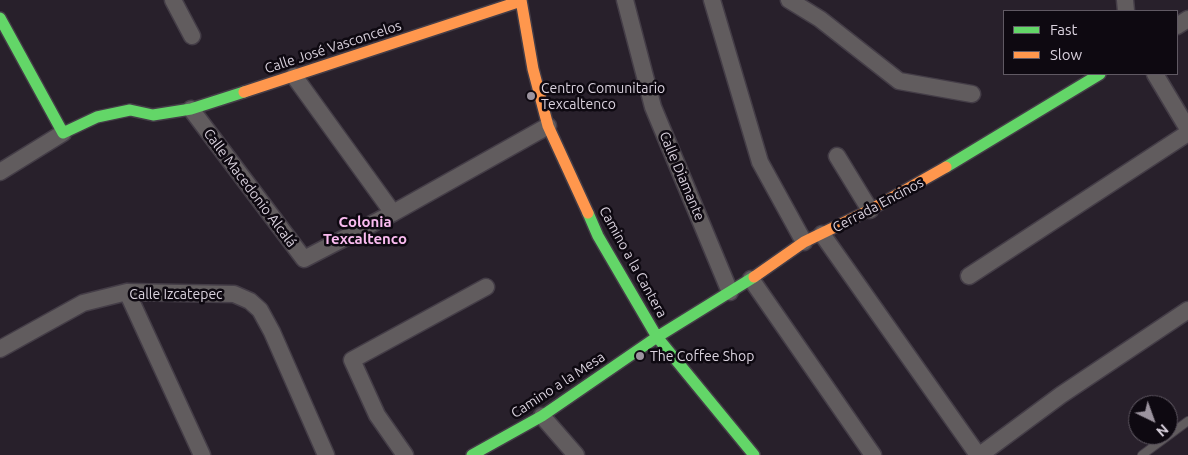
<!DOCTYPE html>
<html>
<head>
<meta charset="utf-8">
<style>
  body { margin:0 }
  #map { position:relative; width:1188px; height:455px; overflow:hidden; background:#28202b; font-family:Ubuntu,sans-serif }
  canvas { display:block }
  .legend { position:absolute; left:1003px; top:10px; width:175px; height:65px; box-sizing:border-box; background:#0e0911; border:1px solid #605963; margin:0; padding:6px 9px; list-style:none; font-size:15px; color:#dad2de }
  .legend li { display:flex; align-items:center; gap:10px; height:25px }
  .legend b { width:25px; border:1px solid #605963 }
  .north { position:absolute; left:1128px; top:395px; width:50px; height:50px; box-sizing:border-box; background:#0e0911; border:1px solid #605963; border-radius:50%; rotate:138deg; font-size:14px; font-weight:700; line-height:20px; text-align:center; color:#dad2de }
  .north::after { content:''; display:block; margin:auto; width:18px; height:22px; background:#9c949f; clip-path:polygon(50% 0,100% 100%,50% 72%,0 100%) }
</style>
</head>
<body>
<div id="map">
<canvas width="1188" height="455"></canvas>
<ul class="legend">
<li><b style="height:6px;background:#63d668"></b>Fast</li>
<li><b style="height:6px;background:#ff974d"></b>Slow</li>
</ul>
<div class="north">N</div>
</div>
<script>
const ctx = document.querySelector('canvas').getContext('2d');
ctx.lineJoin = 'round';
const toPath = rows => new Path2D(rows.map(r => 'M' + r).join(''));
function stroke(path, color, width, dash) { ctx.strokeStyle = color; ctx.lineWidth = width; ctx.lineCap = dash ? 'butt' : 'round'; ctx.setLineDash(dash || []); ctx.stroke(path); }
function label(font, color, halo, rows, align = 'center') {
  ctx.font = font + ' Ubuntu,sans-serif'; ctx.lineWidth = 5; ctx.setLineDash([]); ctx.textBaseline = 'middle'; ctx.strokeStyle = halo; ctx.fillStyle = color; for (const [text, x, y, turn = 0] of rows) {
    ctx.save(); ctx.translate(x, y); ctx.rotate((+turn || 0) * Math.PI / 180); ctx.textAlign = isNaN(turn) ? turn : align; if (halo) ctx.strokeText(text, 0, 0); ctx.fillText(text, 0, 0); ctx.restore();
  }
}
const lane = toPath([
  [1142,455,1188,421]
]);
const street = toPath([
  [173,0,192,36],
  [625,0,653,107,730,292],
  [712,0,760,162,804,242],
  [789,0,820,19,899,81,972,94],
  [1125,0,1126,11],
  [1177,26,1188,19],
  [1155,74,1188,129],
  [294,76,393,213],
  [191,109,304,259,393,213,548,126],
  [837,156,870,210],
  [0,172,63,133],
  [822,234,978,455],
  [969,276,1188,133],
  [751,279,873,455],
  [127,292,202,455],
  [0,349,83,303,127,292,234,294,250,301,260,310,272,332,326,455],
  [542,416,576,455],
  [405,455,377,415,352,360,486,287],
  [980,455,1061,395,1188,310]
]);
const fast = toPath([
  [0,18,63,133,97,117,130,110,153,115,191,109,244,92],
  [946,167,1100,74],
  [588,213,598,236,657,337,754,455],
  [472,455,542,416,657,337,754,277]
]);
const slow = toPath([
  [521,0,533,69,548,126,588,213],
  [244,92,521,1],
  [754,277,804,242,870,210,946,167]
]);
const markers = [
  [531,96,5,"#9c949f"],
  [640,356,5,"#9c949f"]
];
const streetNames = [
  ["Calle José Vasconcelos",333,47,-18],
  ["Calle Diamante",682,176,67],
  ["Calle Macedonio Alcalá",250,188,53],
  ["Cerrada Encinos",878,205,-28],
  ["Camino a la Cantera",633,262,61],
  ["Calle Izcatepec",176,294],
  ["Camino a la Mesa",558,385,-33]
];
const poiNames = [
  ["Centro Comunitario",541,88],
  ["Texcaltenco",541,104],
  ["The Coffee Shop",650,356]
];
const neighbourhoodNames = [
  ["Colonia",365,222],
  ["Texcaltenco",365,239]
];
stroke(lane, '#443d47', 10);
stroke(street, '#443d47', 19);
stroke(fast, '#443d47', 14);
stroke(slow, '#443d47', 14);
stroke(lane, '#615c5e', 8);
stroke(street, '#615c5e', 16);
stroke(fast, '#63d668', 11);
stroke(slow, '#ff974d', 11);
for (const [x, y, r, color] of markers) { const dot = new Path2D(); dot.arc(x, y, r, 0, 2 * Math.PI); ctx.fillStyle = color; ctx.fill(dot); stroke(dot, '#0e0911', 2); }
label('14px', '#dad2de', '#0e0911', streetNames);
label('14px', '#dad2de', '#0e0911', poiNames, 'left');
label('bold 15px', '#fabbf0', '#0e0911', neighbourhoodNames);
</script>
</body>
</html>
